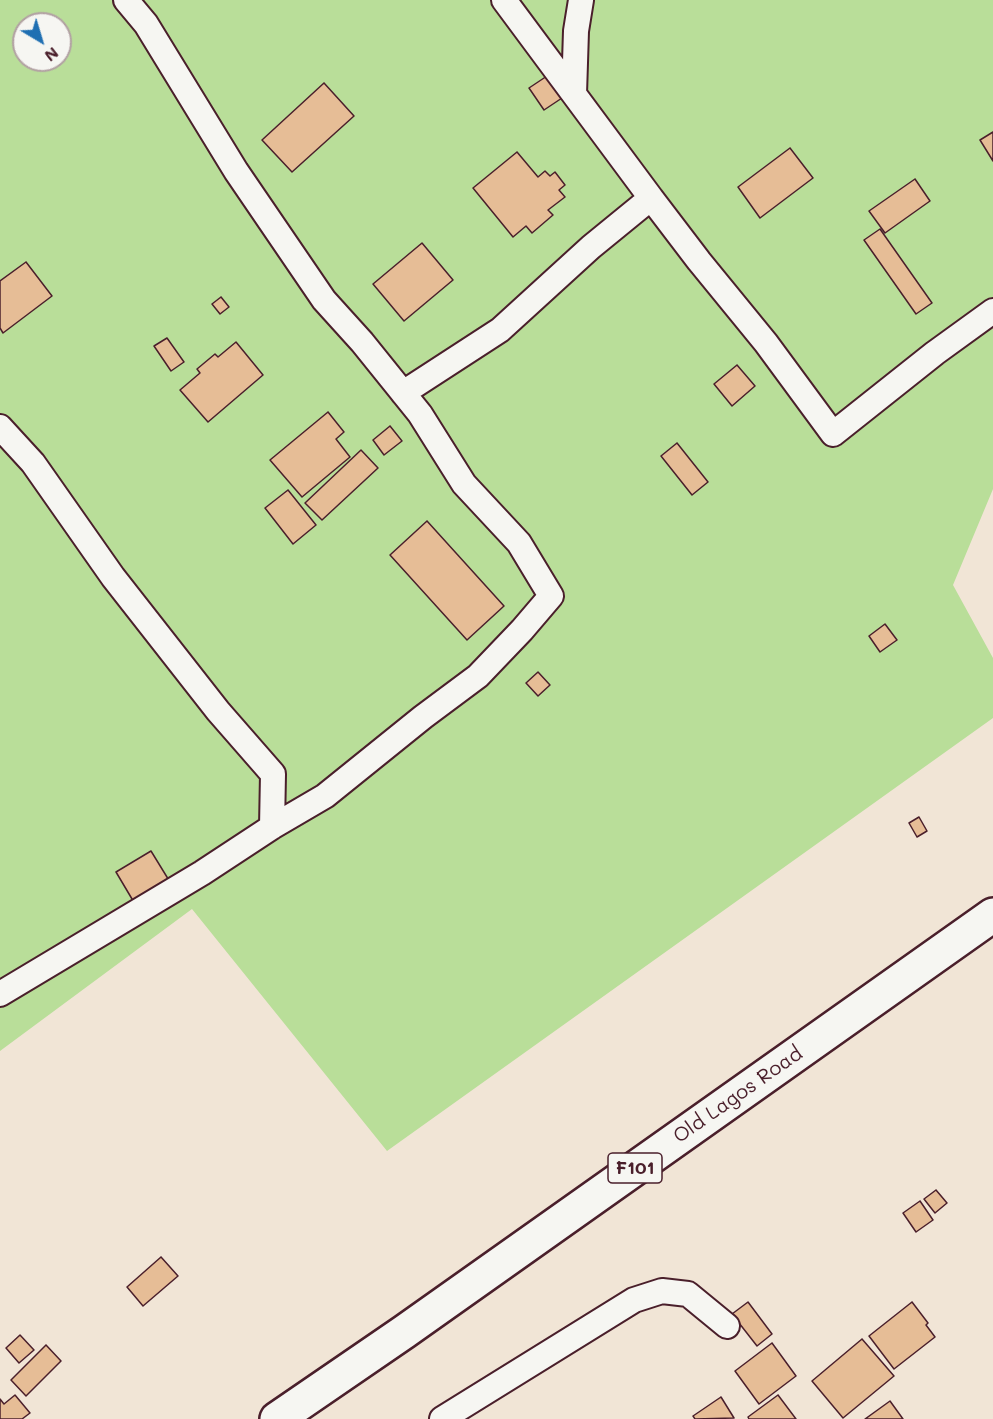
<!DOCTYPE html>
<html>
<head>
<meta charset="utf-8">
<style>
  body { margin:0 }
  #map { position:relative; width:993px; height:1419px; overflow:hidden; background:#f1e5d6; font-family:Mali,sans-serif }
  canvas { display:block }
  .north { position:absolute; left:12px; top:12px; width:60px; height:60px; box-sizing:border-box; background:#f6f6f2; border:2px solid #b1a0a2; border-radius:50%; rotate:142deg; font-size:16px; font-weight:700; line-height:24px; text-align:center; color:#4a1f2b }
  .north::after { content:''; display:block; margin:auto; width:21px; height:27px; background:#1f6fb2; clip-path:polygon(50% 0,100% 100%,50% 72%,0 100%) }
</style>
</head>
<body>
<div id="map">
<canvas width="993" height="1419"></canvas>
<div class="north">N</div>
</div>
<script>
const ctx = document.querySelector('canvas').getContext('2d');
ctx.lineJoin = 'round';
function paint(path, color) { ctx.fillStyle = color; ctx.fill(path, 'evenodd'); }
const toPath = rows => new Path2D(rows.map(r => 'M' + r).join(''));
function stroke(path, color, width, dash) { ctx.strokeStyle = color; ctx.lineWidth = width; ctx.lineCap = dash ? 'butt' : 'round'; ctx.setLineDash(dash || []); ctx.stroke(path); }
function label(font, color, halo, rows, align = 'center') {
  ctx.font = font + ' Mali,sans-serif'; ctx.lineWidth = 6; ctx.setLineDash([]); ctx.textBaseline = 'middle'; ctx.strokeStyle = halo; ctx.fillStyle = color; for (const [text, x, y, turn = 0] of rows) {
    ctx.save(); ctx.translate(x, y); ctx.rotate((+turn || 0) * Math.PI / 180); ctx.textAlign = isNaN(turn) ? turn : align; if (halo) ctx.strokeText(text, 0, 0); ctx.fillText(text, 0, 0); ctx.restore();
  }
}
const green = toPath([
  [0,0,993,0,993,489,953,585,993,658,993,718,387,1151,192,909,0,1051],
  [24,24,60,24,60,60,24,60]
]);
const building = toPath([
  [547,76,562,98,544,110,529,88,547,76],
  [324,83,354,116,292,172,262,140,324,83],
  [993,132,993,161,980,140,993,132],
  [790,148,813,178,760,218,738,187,790,148],
  [517,152,538,177,545,171,550,176,555,172,565,185,559,190,565,197,548,210,553,215,532,233,526,226,513,237,473,188,517,152],
  [915,179,930,201,885,233,869,211,915,179],
  [880,229,932,303,916,314,864,240,880,229],
  [422,243,453,280,404,321,373,284,422,243],
  [26,262,52,296,3,333,0,328,0,281,26,262],
  [221,297,229,307,220,314,212,304,221,297],
  [167,338,184,362,171,371,154,346,167,338],
  [236,342,263,375,208,422,180,390,200,373,197,369,215,354,218,357,236,342],
  [737,365,755,386,732,406,714,384,737,365],
  [328,412,344,432,336,439,350,457,302,497,270,460,328,412],
  [390,426,402,441,384,455,373,440,390,426],
  [677,443,708,482,692,495,661,456,677,443],
  [361,450,378,468,322,520,305,503,361,450],
  [288,490,316,525,293,544,265,508,288,490],
  [427,521,504,606,467,640,390,555,427,521],
  [885,624,897,640,880,652,869,636,885,624],
  [538,672,550,685,538,696,526,683,538,672],
  [919,817,927,831,917,837,909,823,919,817],
  [151,851,170,882,135,904,116,872,151,851],
  [936,1190,947,1203,935,1213,924,1199,936,1190],
  [920,1201,933,1220,916,1232,903,1213,920,1201],
  [161,1257,178,1276,143,1306,127,1287,161,1257],
  [748,1302,772,1334,757,1346,732,1314,748,1302],
  [912,1302,928,1323,926,1325,935,1337,894,1369,869,1336,912,1302],
  [20,1335,34,1350,19,1363,6,1348,20,1335],
  [862,1339,894,1376,843,1418,812,1381,862,1339],
  [772,1343,796,1376,759,1404,735,1371,772,1343],
  [46,1345,61,1361,26,1396,11,1380,46,1345],
  [15,1395,30,1413,22,1419,0,1419,0,1399,4,1404,15,1395],
  [778,1395,796,1419,749,1419,748,1417,778,1395],
  [721,1397,734,1418,695,1419,693,1416,721,1397],
  [890,1401,903,1419,865,1419,890,1401]
]);
const street = toPath([
  [574,94,576,31,581,0],
  [651,198,699,261,766,343,833,434,935,353,993,311],
  [403,393,500,330,591,247,651,198,504,0],
  [0,427,33,463,113,577,218,711,273,774,272,827],
  [0,994,202,873,272,827,325,796,423,717,478,676,522,630,551,596,519,543,464,484,420,414,362,342,324,300,236,171,146,24,126,0],
  [442,1419,634,1300,662,1291,688,1294,727,1326]
]);
const primary = toPath([
  [277,1419,404,1332,993,915]
]);
const shields = [
  [635,1168,54]
];
const shieldNames = [
  ["F101",635,1168]
];
const streetNames = [
  ["Old Lagos Road",738,1095,-35]
];
paint(green, '#b9de99');
paint(building, '#e6bd96');
stroke(building, '#4a1f2b', 1.5);
stroke(street, '#4a1f2b', 28);
stroke(primary, '#4a1f2b', 38);
stroke(street, '#f6f6f2', 24);
stroke(primary, '#f6f6f2', 33);
for (const [x, y, w] of shields) { const box = new Path2D(); box.roundRect(x - w / 2, y - 15, w, 30, 4.5); ctx.fillStyle = '#f6f6f2'; ctx.fill(box); stroke(box, '#4a1f2b', 1.5); }
label('bold 18px', '#4a1f2b', null, shieldNames);
label('20px', '#4a1f2b', '#f6f6f2', streetNames);
</script>
</body>
</html>
